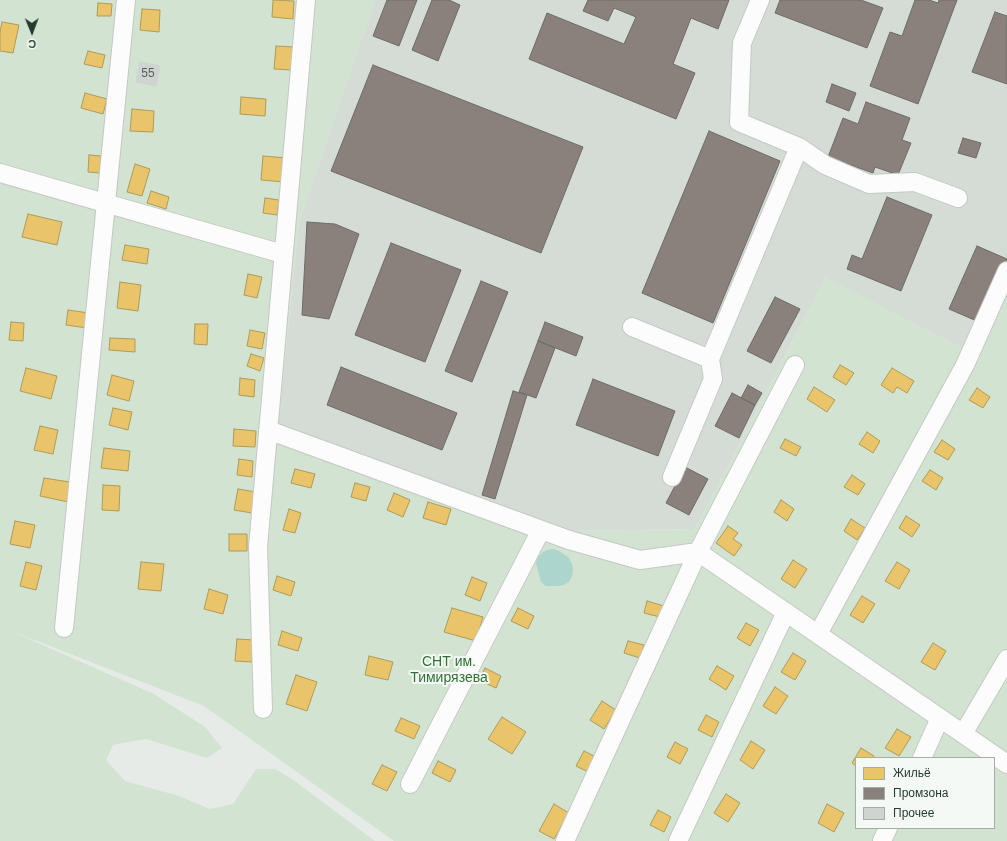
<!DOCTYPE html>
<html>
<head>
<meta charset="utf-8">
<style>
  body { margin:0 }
  #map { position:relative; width:1007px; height:841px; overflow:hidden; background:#e7ebe7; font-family:Arial,sans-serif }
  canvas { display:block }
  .legend { position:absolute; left:855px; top:757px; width:140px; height:72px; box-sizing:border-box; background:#f5f9f6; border:1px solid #a2aea6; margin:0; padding:5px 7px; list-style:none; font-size:12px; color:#253d2f }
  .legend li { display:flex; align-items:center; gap:8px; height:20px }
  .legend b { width:20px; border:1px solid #a2aea6 }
  .north { position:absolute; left:12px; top:12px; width:40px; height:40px; -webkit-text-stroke:3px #f5f9f6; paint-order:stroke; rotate:179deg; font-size:11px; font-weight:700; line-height:16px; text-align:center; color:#253d2f }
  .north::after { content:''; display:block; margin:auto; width:14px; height:18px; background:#253d2f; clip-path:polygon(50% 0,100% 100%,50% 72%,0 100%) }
</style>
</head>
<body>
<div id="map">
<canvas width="1007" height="841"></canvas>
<ul class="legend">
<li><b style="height:11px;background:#e9c46a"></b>Жильё</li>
<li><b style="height:11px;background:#8a817c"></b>Промзона</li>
<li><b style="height:11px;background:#cfd4d0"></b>Прочее</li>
</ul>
<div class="north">С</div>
</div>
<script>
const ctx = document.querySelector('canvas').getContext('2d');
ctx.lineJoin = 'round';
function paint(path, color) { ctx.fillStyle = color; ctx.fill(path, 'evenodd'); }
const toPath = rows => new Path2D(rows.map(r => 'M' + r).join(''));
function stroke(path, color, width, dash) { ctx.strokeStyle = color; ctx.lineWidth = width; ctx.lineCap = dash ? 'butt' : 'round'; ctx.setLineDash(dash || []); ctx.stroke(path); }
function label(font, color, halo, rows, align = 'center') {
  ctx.font = font + ' Arial,sans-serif'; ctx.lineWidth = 4; ctx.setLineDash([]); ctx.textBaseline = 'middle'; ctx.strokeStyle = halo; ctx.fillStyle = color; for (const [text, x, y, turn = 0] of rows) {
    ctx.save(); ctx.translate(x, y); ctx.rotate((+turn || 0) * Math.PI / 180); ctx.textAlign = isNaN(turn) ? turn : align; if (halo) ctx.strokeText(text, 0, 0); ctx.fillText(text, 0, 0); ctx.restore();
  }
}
const built = toPath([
  [375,0,1007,0,1007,266,970,352,825,278,695,529,570,531,278,424,299,222]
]);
const green = toPath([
  [0,0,375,0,299,222,278,424,570,531,695,529,825,277,970,352,1007,266,1007,841,394,841,204,706,11,631,154,694,205,727,222,748,207,758,146,739,113,745,106,760,125,781,179,796,210,809,233,804,256,769,275,769,292,779,375,841,0,841],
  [856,758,994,758,994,828,856,828]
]);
const water = toPath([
  [554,549,559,551,569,558,572,564,573,570,572,576,569,582,563,585,558,586,546,586,541,582,536,563,538,557,542,553,547,550]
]);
const homes = toPath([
  [273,0,294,1,293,19,272,17,273,0],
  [98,3,112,4,111,16,97,16,98,3],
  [142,9,160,10,159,32,140,30,142,9],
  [2,22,19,25,13,53,0,51,0,32,2,22],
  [276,46,294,47,292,70,274,69,276,46],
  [88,51,105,55,102,68,84,64,88,51],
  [85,93,107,99,103,114,81,108,85,93],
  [241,97,266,99,265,116,240,114,241,97],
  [132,109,154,111,153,132,130,131,132,109],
  [89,155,101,156,100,173,88,172,89,155],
  [263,156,286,158,284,182,261,180,263,156],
  [135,164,150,169,142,196,127,192,135,164],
  [151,191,169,197,166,209,147,203,151,191],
  [265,198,279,200,277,215,263,213,265,198],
  [28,214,62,222,57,245,22,237,28,214],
  [125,245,149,249,147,264,122,260,125,245],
  [248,274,262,277,257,298,244,295,248,274],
  [120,282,141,285,138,311,117,308,120,282],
  [68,310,89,313,87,328,66,325,68,310],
  [11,322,24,323,23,341,9,340,11,322],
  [195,324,208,324,207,345,194,344,195,324],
  [250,330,265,333,262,349,247,346,250,330],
  [110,338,135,339,135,352,109,350,110,338],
  [251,354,264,358,260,371,247,366,251,354],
  [840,365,854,373,846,385,833,377,840,365],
  [26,368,57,376,51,399,20,391,26,368],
  [892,368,914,381,907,393,897,387,893,393,881,385,892,368],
  [112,375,134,381,129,401,107,395,112,375],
  [240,378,255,380,254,397,239,395,240,378],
  [814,387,835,400,827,412,807,399,814,387],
  [977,388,990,397,983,408,969,400,977,388],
  [113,408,132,412,128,430,109,425,113,408],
  [40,426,58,430,53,454,34,450,40,426],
  [234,429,256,431,255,447,233,446,234,429],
  [867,432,880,441,873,453,859,444,867,432],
  [785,439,801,447,796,456,780,448,785,439],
  [942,440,955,449,948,460,934,452,942,440],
  [104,448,130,451,128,471,101,468,104,448],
  [239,459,253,461,252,477,237,475,239,459],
  [295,469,315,474,311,488,291,483,295,469],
  [930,470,943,478,936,490,922,481,930,470],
  [852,475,865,484,858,495,844,487,852,475],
  [44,478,76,483,73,503,40,496,44,478],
  [355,483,370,487,366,501,351,497,355,483],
  [103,485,120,486,119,511,102,510,103,485],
  [238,489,256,492,252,513,234,510,238,489],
  [394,493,410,500,403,517,387,510,394,493],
  [781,500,794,509,787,521,774,512,781,500],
  [428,502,451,509,446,525,423,518,428,502],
  [289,509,301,513,295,533,283,530,289,509],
  [906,516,920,525,912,537,899,528,906,516],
  [851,519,865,528,857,540,844,531,851,519],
  [15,521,35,525,30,548,10,544,15,521],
  [728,526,738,533,733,539,742,545,734,556,716,543,728,526],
  [229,534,247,534,247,551,229,551,229,534],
  [793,560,807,569,795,588,781,579,793,560],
  [26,562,42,566,36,590,20,586,26,562],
  [141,562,164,564,161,591,138,589,141,562],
  [897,562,910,570,899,589,885,581,897,562],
  [277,576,295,582,291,596,273,590,277,576],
  [472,577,487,583,480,601,465,595,472,577],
  [209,589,228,595,223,614,204,609,209,589],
  [862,596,875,604,863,623,850,615,862,596],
  [647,601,664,606,660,617,644,613,647,601],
  [452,608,483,617,476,641,444,632,452,608],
  [518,608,534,616,528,629,511,621,518,608],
  [746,623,759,630,750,646,737,638,746,623],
  [282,631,302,638,298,651,278,645,282,631],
  [237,639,254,640,252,662,235,661,237,639],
  [628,641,644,645,640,658,624,653,628,641],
  [933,643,946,651,935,670,921,662,933,643],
  [793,653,806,661,795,680,781,672,793,653],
  [369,656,393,662,388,680,365,675,369,656],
  [717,666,734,676,726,690,709,679,717,666],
  [485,668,501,676,496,688,479,680,485,668],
  [296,675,317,682,307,711,286,704,296,675],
  [775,687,788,696,776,714,763,706,775,687],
  [602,701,616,710,604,729,590,720,602,701],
  [706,715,719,722,712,737,698,730,706,715],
  [502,717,526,732,512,754,488,739,502,717],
  [401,718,420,726,414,739,395,731,401,718],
  [897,729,911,737,899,756,885,748,897,729],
  [751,741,765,750,753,769,740,760,751,741],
  [675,742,688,749,680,764,667,757,675,742],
  [861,748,874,756,873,758,856,758,856,766,852,763,861,748],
  [584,751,598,758,590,773,576,766,584,751],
  [438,761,456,770,450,782,432,773,438,761],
  [382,765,397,772,387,791,372,784,382,765],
  [726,794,740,803,728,822,714,813,726,794],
  [554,804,569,813,554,839,539,831,554,804],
  [827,804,844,813,834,832,818,823,827,804],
  [658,810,671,817,664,832,650,825,658,810]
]);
const industry = toPath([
  [387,0,417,0,399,46,373,36,387,0],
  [432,0,449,0,460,5,438,61,412,50,432,0],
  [588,0,729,0,718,29,691,18,673,64,695,73,676,119,529,59,547,13,624,44,636,17,614,8,608,21,583,11,588,0],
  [780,0,861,0,883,8,867,48,775,13,780,0],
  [915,0,929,0,938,3,939,0,957,0,918,104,870,86,890,32,902,36,915,0],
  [995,12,1007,16,1007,84,972,72,995,12],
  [373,65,583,147,541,253,331,171,373,65],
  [832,84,856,93,849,111,826,102,832,84],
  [866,102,910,118,902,140,911,143,898,175,875,167,873,173,828,157,843,118,858,124,866,102],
  [709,131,780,161,713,323,642,293,709,131],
  [963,138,981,143,976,158,958,153,963,138],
  [887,197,932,215,901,291,847,269,852,255,862,259,887,197],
  [307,222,335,224,359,234,329,319,302,315,307,222],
  [391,243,461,270,425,362,355,335,391,243],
  [977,246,1007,259,979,322,949,309,977,246],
  [481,281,508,292,472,382,445,371,481,281],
  [775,297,800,309,771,363,747,351,775,297],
  [545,322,583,337,576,356,538,341,545,322],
  [538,341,555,348,536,398,519,392,538,341],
  [341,367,457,413,442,450,327,405,341,367],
  [593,379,675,411,658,456,576,425,593,379],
  [748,385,762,393,755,405,741,398,748,385],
  [513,391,527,395,495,499,482,495,513,391],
  [732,393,755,405,739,438,715,426,732,393],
  [685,467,708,479,689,515,666,503,685,467]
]);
const building = toPath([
  [140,62,160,66,156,86,136,82,140,62]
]);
const minor = toPath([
  [799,147,825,165,869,184,915,182,958,198],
  [0,173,283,254],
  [632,327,710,359,799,147,739,122,742,43,760,0],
  [268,430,569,540,640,560,698,552,1007,764],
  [672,477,713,379,710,359],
  [64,628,126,0],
  [818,634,965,365,1007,271],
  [263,709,258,547,306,0],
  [963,734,1007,659],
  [922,758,940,718],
  [410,784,541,530],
  [565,841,698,552,795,365],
  [678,841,786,612],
  [882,841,888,828]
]);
const numberNames = [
  ["55",148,74]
];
const parkNames = [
  ["СНТ им.",449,662],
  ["Тимирязева",449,678]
];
paint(built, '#d5dcd6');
paint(green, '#d2e3d2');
paint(water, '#acd5cd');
paint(homes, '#e9c46a');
stroke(homes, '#ae9c58', 1);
paint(industry, '#8a817c');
stroke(industry, '#6c6d65', 1);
paint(building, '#cfd4d0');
stroke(building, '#cfd4d0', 1);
stroke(minor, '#c4c8c4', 20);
stroke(minor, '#fbfcfb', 18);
label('12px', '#506458', null, numberNames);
label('14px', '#337036', '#f5f9f6', parkNames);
</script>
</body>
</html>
